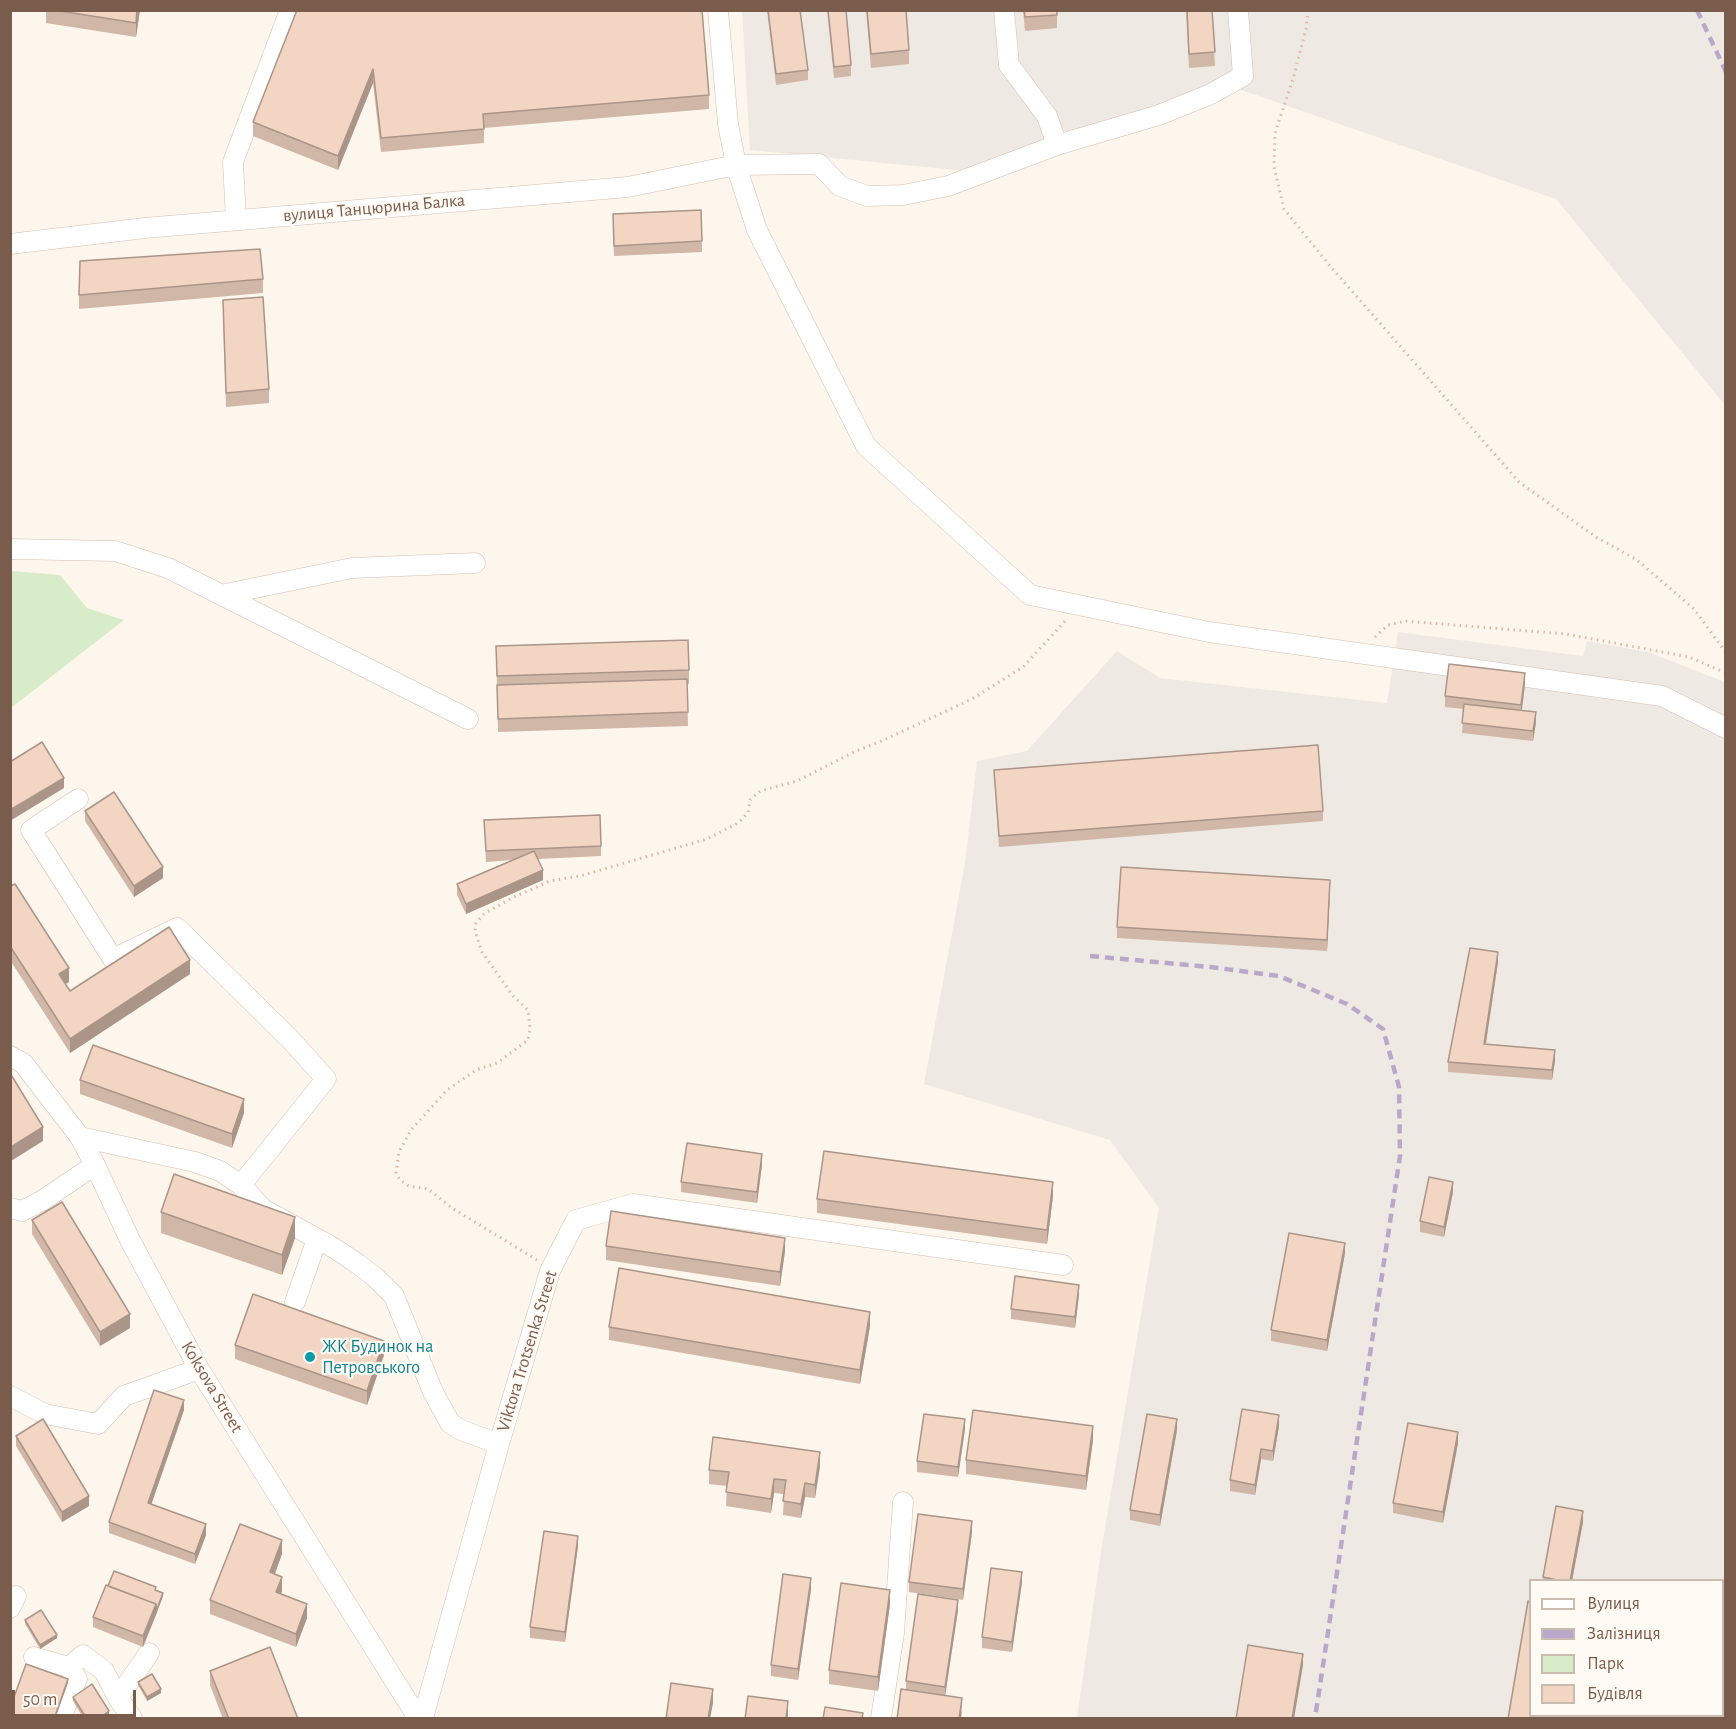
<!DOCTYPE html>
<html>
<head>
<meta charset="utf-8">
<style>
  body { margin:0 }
  #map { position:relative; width:1736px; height:1729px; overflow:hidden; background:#fdf6ec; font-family:"Alegreya Sans",sans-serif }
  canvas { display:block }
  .frame { position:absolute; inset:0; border:12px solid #7a5c4d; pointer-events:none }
  .legend { position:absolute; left:1529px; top:1579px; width:195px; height:138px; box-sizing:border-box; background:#fffaf3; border:2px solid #cabbb1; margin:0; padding:8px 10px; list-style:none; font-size:18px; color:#7a5c4d }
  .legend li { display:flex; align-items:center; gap:12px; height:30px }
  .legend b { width:30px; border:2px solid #cabbb1 }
  .scale { position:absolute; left:12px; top:1690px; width:124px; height:27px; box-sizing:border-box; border:3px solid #7a5c4d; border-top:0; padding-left:8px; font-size:18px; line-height:21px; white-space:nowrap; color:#7a5c4d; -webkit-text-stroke:4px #fffaf3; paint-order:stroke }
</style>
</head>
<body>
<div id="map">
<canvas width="1736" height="1729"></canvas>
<div class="frame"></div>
<ul class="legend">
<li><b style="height:8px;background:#fff"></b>Вулиця</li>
<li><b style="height:8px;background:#b9a8c9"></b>Залізниця</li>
<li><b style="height:16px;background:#d8ecc9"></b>Парк</li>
<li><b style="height:16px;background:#f3d5c3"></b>Будівля</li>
</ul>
<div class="scale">50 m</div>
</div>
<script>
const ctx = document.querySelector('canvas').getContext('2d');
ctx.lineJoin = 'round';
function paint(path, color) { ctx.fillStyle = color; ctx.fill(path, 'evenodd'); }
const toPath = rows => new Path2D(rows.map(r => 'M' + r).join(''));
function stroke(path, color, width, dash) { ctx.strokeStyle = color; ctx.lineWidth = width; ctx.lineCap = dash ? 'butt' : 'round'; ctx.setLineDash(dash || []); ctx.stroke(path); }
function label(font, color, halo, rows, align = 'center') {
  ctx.font = font + ' "Alegreya Sans",sans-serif'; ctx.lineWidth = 4.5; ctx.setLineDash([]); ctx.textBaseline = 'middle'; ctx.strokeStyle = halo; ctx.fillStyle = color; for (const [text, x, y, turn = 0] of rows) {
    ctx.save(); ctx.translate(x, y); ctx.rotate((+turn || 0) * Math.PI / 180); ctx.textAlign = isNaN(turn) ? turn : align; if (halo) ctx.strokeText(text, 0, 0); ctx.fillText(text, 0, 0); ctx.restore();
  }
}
const industrial = toPath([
  [742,11,1725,11,1725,405,1556,199,1224,84,967,171,750,150],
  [1398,632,1583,656,1587,641,1648,652,1725,682,1725,1718,1077,1718,1102,1545,1159,1208,1110,1140,924,1084,965,863,977,761,1027,751,1117,651,1160,678,1387,703],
  [1530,1580,1722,1580,1722,1716,1530,1716]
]);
const green = toPath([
  [11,571,60,575,87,608,124,620,11,708]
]);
const path = toPath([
  [1308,10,1306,29,1293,79,1275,133,1274,167,1284,209,1330,266,1519,482,1596,537,1637,560,1694,609,1726,653],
  [1375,637,1388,625,1405,621,1566,634,1689,657,1726,673],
  [537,1260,452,1208,428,1189,409,1186,400,1180,396,1173,399,1152,411,1130,447,1090,476,1070,497,1063,528,1040,530,1028,528,1010,513,996,482,952,475,931,476,923,485,913,512,898,550,881,580,876,707,839,738,823,748,813,750,800,760,791,797,781,856,751,886,739,972,699,1023,667,1067,619]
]);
const minor = toPath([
  [718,10,728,124,736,165,757,230,866,446,1030,595,1209,632,1662,696,1726,728],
  [1004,10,1009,65,1047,116,1057,145],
  [236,220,233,162,290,10],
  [10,244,145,228,628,187,736,165,819,164,840,186,867,196,903,195,948,186,1057,145,1159,115,1211,94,1243,76,1238,10],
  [10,549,115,551,168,568,468,719],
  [221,595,352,568,475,563],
  [78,799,31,830,113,959,177,928,291,1040,326,1079,241,1185],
  [10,1056,23,1063,80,1137,95,1165,130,1240,199,1369,418,1718],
  [80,1137,195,1162,220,1171,241,1185,263,1209,334,1248,358,1264,375,1277,394,1296,433,1392,450,1423,461,1430,499,1444],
  [10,1208,22,1211,43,1200,95,1165],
  [295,1302,317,1239],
  [10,1396,45,1414,98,1424,124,1396,199,1369],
  [10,1608,16,1596],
  [34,1657,69,1667,83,1655,104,1671,118,1698,132,1718],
  [118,1698,149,1653],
  [61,1718,77,1679,69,1667],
  [423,1718,499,1444,550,1271,576,1220,633,1204,1063,1265],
  [881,1718,894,1633,903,1502]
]);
const rail = toPath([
  [1697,10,1726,72],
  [1090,956,1210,967,1279,976,1347,1004,1383,1029,1399,1087,1400,1156,1315,1718]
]);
const wall = toPath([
  [46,10,140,10,136,37,46,23],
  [297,10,709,95,709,109,484,128,484,143,381,152,373,83,338,170,253,136,253,122],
  [767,10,800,10,808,70,808,80,776,85],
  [827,10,846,10,851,65,851,76,834,78],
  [866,10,906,10,909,50,909,64,871,68],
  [1023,10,1057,10,1057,28,1025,31],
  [1186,10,1212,10,1215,66,1189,68],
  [613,214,702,241,702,252,614,256],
  [263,279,263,293,79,309,79,295],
  [223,314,269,389,269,403,226,407],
  [496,646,689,670,689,684,687,684,688,726,498,732],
  [1525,684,1522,710,1536,722,1533,741,1462,733,1464,709,1445,707,1445,696],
  [994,770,1323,811,1323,821,999,847],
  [85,811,163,878,134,897,85,821],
  [484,820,601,846,601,856,538,859,543,880,466,914,457,895,457,884,512,860,486,862],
  [10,886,69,982,65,984,70,991,190,974,70,1053,10,960],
  [1330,890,1327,951,1117,938,1117,927],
  [1498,962,1486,1044,1555,1061,1552,1080,1448,1072,1448,1062],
  [80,1080,244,1113,232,1148,80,1094],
  [762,1165,757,1203,681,1192,681,1182],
  [1453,1192,1444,1237,1420,1232,1420,1221],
  [1053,1196,1047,1244,817,1213,817,1199],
  [161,1212,295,1238,282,1275,161,1233],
  [32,1220,130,1328,100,1346,32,1234],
  [606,1246,785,1251,780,1286,606,1260],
  [1345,1253,1327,1351,1271,1341,1271,1330],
  [1079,1295,1075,1328,1011,1319,1011,1309],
  [870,1326,860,1384,609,1340,609,1327],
  [235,1345,384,1355,367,1405,235,1359],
  [184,1410,151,1504,206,1535,195,1564,109,1533,109,1522],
  [1279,1426,1273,1461,1261,1459,1255,1495,1230,1491,1230,1480],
  [965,1429,958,1477,917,1472,917,1461],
  [1177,1430,1160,1526,1130,1520,1130,1510],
  [16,1436,89,1506,62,1522,16,1446],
  [1093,1440,1086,1490,966,1474,966,1460],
  [1458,1443,1443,1523,1393,1513,1393,1503],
  [820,1466,815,1498,805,1497,801,1518,783,1515,784,1494,774,1493,771,1513,726,1506,727,1486,709,1484,709,1470],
  [1583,1522,1572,1581,1543,1581,1543,1577],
  [972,1532,963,1600,909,1592,909,1582],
  [578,1546,565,1642,530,1638,530,1627],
  [282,1554,275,1574,282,1591,281,1594,307,1618,296,1647,210,1614,210,1600],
  [1022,1582,1012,1652,982,1648,982,1637],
  [108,1586,156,1590,163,1596,143,1647,93,1627,93,1617],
  [811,1589,798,1680,771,1676,771,1665],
  [890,1604,878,1691,829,1684,829,1670],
  [958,1610,945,1695,962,1712,961,1719,897,1719,906,1690,906,1681],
  [25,1620,57,1638,40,1649,25,1624],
  [210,1671,298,1719,223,1719,210,1685],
  [138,1682,161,1693,147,1701,138,1685],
  [73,1697,109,1714,103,1719,84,1719,73,1701]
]);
const shadedWall = toPath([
  [137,10,140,10,136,37,136,23],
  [373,69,373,83,338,170,338,156],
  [1525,673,1525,684,1521,716,1521,705],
  [1536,712,1536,722,1533,741,1533,731],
  [64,778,64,788,10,821,10,810],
  [163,867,163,878,134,897,134,886],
  [543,870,543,880,466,914,466,904],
  [1330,880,1330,890,1327,951,1327,940],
  [1498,952,1498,962,1484,1054,1484,1044],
  [190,960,190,974,70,1053,70,1039],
  [69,968,69,982,59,988,59,974],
  [1555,1050,1555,1061,1552,1080,1552,1070],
  [244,1099,244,1113,232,1148,232,1134],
  [43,1127,43,1141,11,1161,11,1147],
  [762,1154,762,1165,757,1203,757,1192],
  [1053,1182,1053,1196,1047,1244,1047,1230],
  [1453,1182,1453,1192,1444,1237,1444,1227],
  [295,1217,295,1238,282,1275,282,1255],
  [785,1238,785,1251,780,1286,780,1272],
  [1345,1243,1345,1253,1327,1351,1327,1340],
  [1079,1285,1079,1295,1075,1328,1075,1317],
  [870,1312,870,1326,860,1384,860,1370],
  [130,1314,130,1328,100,1346,100,1332],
  [384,1341,384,1355,367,1405,367,1391],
  [184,1400,184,1410,148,1514,148,1503],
  [1279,1415,1279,1426,1273,1461,1273,1451],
  [965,1419,965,1429,958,1477,958,1467],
  [1177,1419,1177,1430,1160,1526,1160,1515],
  [1093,1426,1093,1440,1086,1490,1086,1476],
  [1458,1432,1458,1443,1443,1523,1443,1512],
  [1261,1449,1261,1459,1255,1495,1255,1485],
  [820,1452,820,1466,815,1498,815,1485],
  [774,1479,774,1493,771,1513,771,1499],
  [805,1483,805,1497,801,1518,801,1504],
  [89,1496,89,1506,62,1522,62,1512],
  [1583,1511,1583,1522,1572,1581,1570,1581],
  [972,1521,972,1532,963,1600,963,1589],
  [206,1524,206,1535,195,1564,195,1554],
  [578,1536,578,1546,565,1642,565,1632],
  [282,1540,282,1554,270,1586,270,1572],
  [12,1553,12,1567,10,1570,10,1556],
  [1022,1572,1022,1582,1012,1652,1012,1642],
  [282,1577,282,1591,276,1606,276,1592],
  [811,1578,811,1589,798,1680,798,1669],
  [890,1590,890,1604,878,1691,878,1677],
  [163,1593,163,1596,156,1615,156,1611],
  [958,1600,958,1610,945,1697,945,1687],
  [156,1604,156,1615,143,1647,143,1636],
  [307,1604,307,1618,296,1647,296,1634],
  [57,1635,57,1638,40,1649,40,1645],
  [1303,1654,1303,1665,1294,1719,1292,1719],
  [68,1679,68,1683,55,1719,54,1719],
  [161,1689,161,1693,147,1701,147,1697],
  [713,1689,713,1703,710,1719,708,1719],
  [962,1698,961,1719,959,1719],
  [788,1701,788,1719,786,1719],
  [109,1711,109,1714,103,1719,98,1719]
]);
const building = toPath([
  [54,10,137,10,136,23,54,10],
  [297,10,702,10,709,95,483,114,484,129,381,138,373,69,338,156,253,122,297,10],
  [768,10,800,10,808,70,776,74,768,10],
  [828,10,846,10,851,65,834,67,828,10],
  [867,10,906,10,909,50,871,54,867,10],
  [1024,10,1057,10,1057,15,1025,17,1024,10],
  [1187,10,1212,10,1215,52,1189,54,1187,10],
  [701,210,702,241,614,246,613,214,701,210],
  [260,249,263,279,79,295,80,261,260,249],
  [263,297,269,389,226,393,223,300,263,297],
  [688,640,689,670,497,676,496,646,688,640],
  [1449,664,1525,673,1521,705,1445,696,1449,664],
  [687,679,688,712,498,719,497,685,687,679],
  [1464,704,1536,712,1533,731,1462,723,1464,704],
  [42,742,64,778,10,810,10,762,42,742],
  [1318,745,1323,811,999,836,994,770,1318,745],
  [114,792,163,867,134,886,85,811,114,792],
  [600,815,601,846,486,851,484,820,600,815],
  [534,851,543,870,466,904,457,884,534,851],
  [1121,867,1330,880,1327,940,1117,927,1121,867],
  [15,884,69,968,59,974,70,991,169,927,190,960,70,1039,10,946,10,886,15,884],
  [1470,948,1498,952,1484,1044,1555,1050,1552,1070,1448,1062,1470,948],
  [93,1045,244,1099,232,1134,80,1080,93,1045],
  [10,1073,43,1127,11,1147,10,1147,10,1073],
  [687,1143,762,1154,757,1192,681,1182,687,1143],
  [824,1151,1053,1182,1047,1230,817,1199,824,1151],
  [174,1174,295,1217,282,1255,161,1212,174,1174],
  [1429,1177,1453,1182,1444,1227,1420,1221,1429,1177],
  [62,1202,130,1314,100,1332,32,1220,62,1202],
  [611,1211,785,1238,780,1272,606,1246,611,1211],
  [1289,1233,1345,1243,1327,1340,1271,1330,1289,1233],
  [619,1268,870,1312,860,1370,609,1327,619,1268],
  [1015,1276,1079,1285,1075,1317,1011,1309,1015,1276],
  [253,1294,384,1341,367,1391,235,1345,253,1294],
  [154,1390,184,1400,148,1503,206,1524,195,1554,109,1522,154,1390],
  [1242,1409,1279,1415,1273,1451,1261,1449,1255,1485,1230,1480,1242,1409],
  [973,1410,1093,1426,1086,1476,966,1460,973,1410],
  [924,1414,965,1419,958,1467,917,1461,924,1414],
  [1147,1414,1177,1419,1160,1515,1130,1510,1147,1414],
  [43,1419,89,1496,62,1512,16,1436,43,1419],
  [1408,1423,1458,1432,1443,1512,1393,1503,1408,1423],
  [713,1437,820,1452,815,1485,805,1483,801,1504,783,1501,786,1480,774,1479,771,1499,726,1492,729,1472,709,1470,713,1437],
  [1556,1506,1583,1511,1570,1581,1562,1581,1543,1577,1556,1506],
  [918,1514,972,1521,963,1589,909,1582,918,1514],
  [240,1524,282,1540,270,1572,282,1577,276,1592,307,1604,296,1634,210,1600,240,1524],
  [544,1531,578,1536,565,1632,530,1627,544,1531],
  [991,1568,1022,1572,1012,1642,982,1637,991,1568],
  [114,1571,156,1587,155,1590,163,1593,156,1611,156,1604,108,1586,114,1571],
  [783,1574,811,1578,798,1669,771,1665,783,1574],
  [841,1583,890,1590,878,1677,829,1670,841,1583],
  [106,1585,156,1604,143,1636,93,1617,106,1585],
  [918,1594,958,1600,945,1687,906,1681,918,1594],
  [1528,1601,1530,1602,1530,1716,1542,1716,1542,1719,1508,1719,1528,1601],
  [41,1610,57,1635,40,1645,25,1620,41,1610],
  [1248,1645,1303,1654,1292,1719,1236,1719,1248,1645],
  [270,1647,298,1719,229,1719,210,1671,270,1647],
  [26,1664,68,1679,54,1719,10,1719,10,1708,26,1664],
  [152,1674,161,1689,147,1697,138,1682,152,1674],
  [671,1683,713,1689,708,1719,666,1719,671,1683],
  [92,1684,109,1711,98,1719,87,1719,73,1697,92,1684],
  [901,1689,962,1698,959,1719,897,1719,901,1689],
  [748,1696,788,1701,786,1719,745,1719,748,1696],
  [825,1707,863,1713,862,1719,823,1719,825,1707]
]);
const markers = [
  [310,1357,6,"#0f9aa8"]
];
const streetNames = [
  ["вулиця Танцюрина Балка",374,208,-5],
  ["Viktora Trotsenka Street",527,1351,-73],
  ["Koksova Street",212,1387,59]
];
const cultureNames = [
  ["ЖК Будинок на",322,1347],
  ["Петровського",322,1368]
];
paint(industrial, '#efe9e4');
paint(green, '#d8ecc9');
stroke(minor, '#d1beb0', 21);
stroke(path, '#d9b8a5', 3, [1.5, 4.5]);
stroke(minor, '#fff', 20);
stroke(rail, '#b9a8c9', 4.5, [9, 6]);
paint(wall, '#d1b7a8');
paint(shadedWall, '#aa9588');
paint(building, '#f3d5c3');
stroke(building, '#aa9588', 1.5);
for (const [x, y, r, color] of markers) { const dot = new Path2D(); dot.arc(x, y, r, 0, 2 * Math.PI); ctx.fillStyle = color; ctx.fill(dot); stroke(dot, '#fffaf3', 2); }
label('18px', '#7a5c4d', '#fffaf3', streetNames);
label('18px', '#0d838f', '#fffaf3', cultureNames, 'left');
</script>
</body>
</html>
